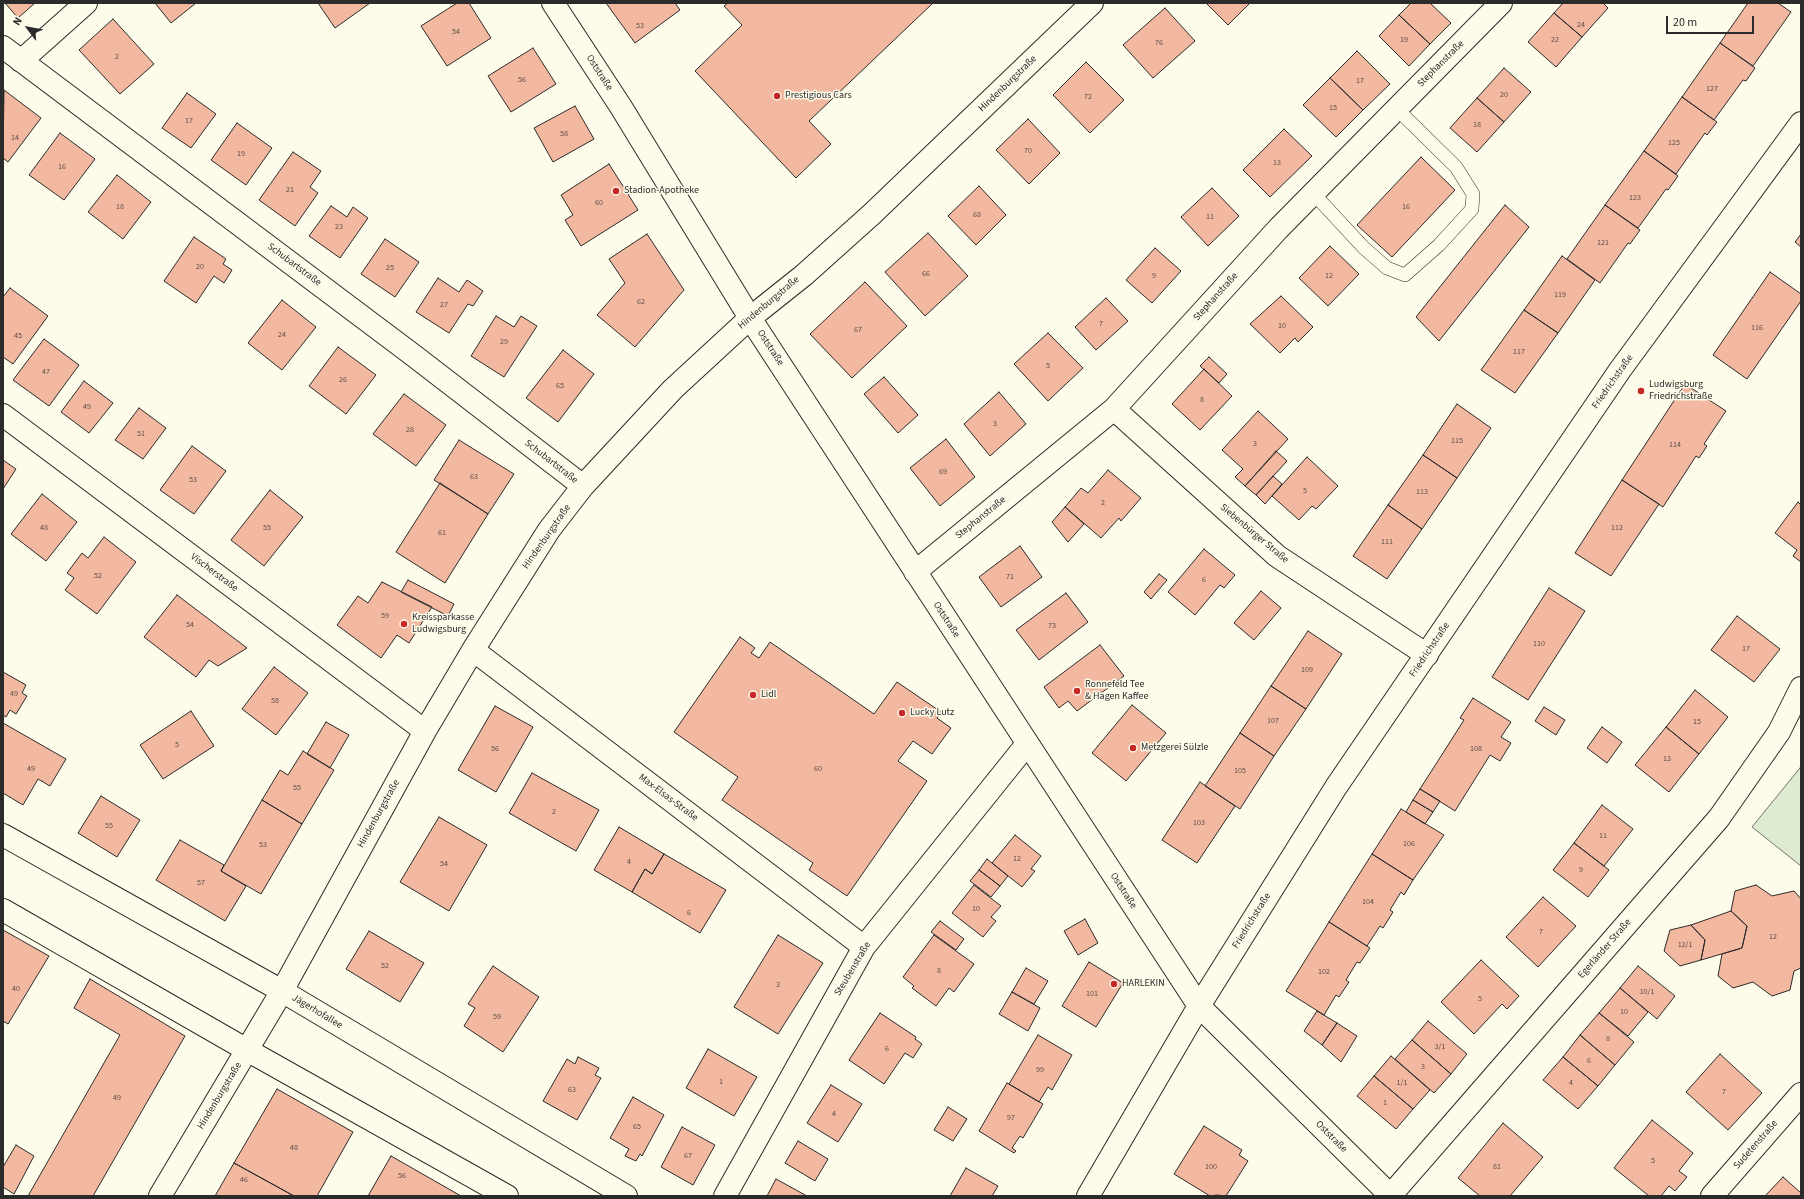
<!DOCTYPE html>
<html>
<head>
<meta charset="utf-8">
<style>
  body { margin:0 }
  #map { position:relative; width:1804px; height:1199px; overflow:hidden; background:#fdfbea; font-family:"Source Sans 3",sans-serif }
  canvas { display:block }
  .frame { position:absolute; inset:0; border:4px solid #2b2b2b; pointer-events:none }
  .north { position:absolute; left:8px; top:8px; width:40px; height:40px; -webkit-text-stroke:3px #fdfbea; paint-order:stroke; rotate:302deg; font-size:11px; font-weight:700; line-height:16px; text-align:center; color:#2b2b2b }
  .north::after { content:''; display:block; margin:auto; width:14px; height:18px; background:#2b2b2b; clip-path:polygon(50% 0,100% 100%,50% 72%,0 100%) }
  .scale { position:absolute; left:1666px; top:16px; width:88px; height:18px; box-sizing:border-box; border:2px solid #2b2b2b; border-top:0; padding-left:5px; font-size:12px; line-height:14px; white-space:nowrap; color:#2b2b2b; -webkit-text-stroke:3px #fdfbea; paint-order:stroke }
</style>
</head>
<body>
<div id="map">
<canvas width="1804" height="1199"></canvas>
<div class="frame"></div>
<div class="north">N</div>
<div class="scale">20 m</div>
</div>
<script>
const ctx = document.querySelector('canvas').getContext('2d');
ctx.lineJoin = 'round';
function paint(path, color) { ctx.fillStyle = color; ctx.fill(path, 'evenodd'); }
const toPath = rows => new Path2D(rows.map(r => 'M' + r).join(''));
function stroke(path, color, width, dash) { ctx.strokeStyle = color; ctx.lineWidth = width; ctx.lineCap = dash ? 'butt' : 'round'; ctx.setLineDash(dash || []); ctx.stroke(path); }
function label(font, color, halo, rows, align = 'center') {
  ctx.font = font + ' "Source Sans 3",sans-serif'; ctx.lineWidth = 3; ctx.setLineDash([]); ctx.textBaseline = 'middle'; ctx.strokeStyle = halo; ctx.fillStyle = color; for (const [text, x, y, turn = 0] of rows) {
    ctx.save(); ctx.translate(x, y); ctx.rotate((+turn || 0) * Math.PI / 180); ctx.textAlign = isNaN(turn) ? turn : align; if (halo) ctx.strokeText(text, 0, 0); ctx.fillText(text, 0, 0); ctx.restore();
  }
}
const green = toPath([
  [1800,768,1801,769,1801,866,1752,827,1800,768]
]);
const building = toPath([
  [5,3,35,3,18,18,5,3],
  [155,3,196,3,171,23,155,3],
  [318,3,370,3,335,28,318,3],
  [457,3,469,3,491,38,447,66,421,26,457,3],
  [606,3,675,3,680,10,635,43,606,3],
  [728,3,933,3,809,121,831,144,796,178,695,71,742,25,724,6,728,3],
  [1206,3,1250,3,1228,25,1206,3],
  [1411,3,1430,3,1451,23,1430,44,1399,15,1411,3],
  [1563,3,1603,3,1608,8,1582,37,1554,13,1563,3],
  [1748,3,1778,3,1791,12,1753,66,1720,43,1748,3],
  [1165,8,1195,41,1153,78,1123,45,1165,8],
  [1554,13,1582,37,1556,67,1528,42,1554,13],
  [1399,15,1430,44,1409,66,1379,36,1399,15],
  [113,19,154,64,120,94,79,50,113,19],
  [1720,43,1755,68,1746,81,1743,80,1714,120,1682,97,1720,43],
  [533,48,556,84,511,112,488,76,533,48],
  [1357,51,1390,84,1363,110,1330,78,1357,51],
  [1086,62,1124,100,1090,133,1053,95,1086,62],
  [1504,68,1531,92,1504,122,1477,98,1504,68],
  [1330,78,1363,110,1336,137,1303,105,1330,78],
  [4,90,41,118,8,162,3,158,4,90],
  [187,93,216,114,191,148,162,128,187,93],
  [1682,97,1717,122,1707,135,1705,133,1676,174,1644,151,1682,97],
  [1477,98,1504,122,1477,152,1450,128,1477,98],
  [575,106,594,139,553,162,534,128,575,106],
  [1028,119,1060,153,1029,184,996,150,1028,119],
  [237,123,272,148,246,185,211,160,237,123],
  [1284,129,1312,156,1270,197,1243,170,1284,129],
  [60,133,95,159,64,200,29,175,60,133],
  [1644,151,1678,176,1668,190,1666,189,1638,228,1605,205,1644,151],
  [293,152,321,171,310,187,318,193,295,226,259,200,293,152],
  [1421,157,1455,190,1392,257,1357,225,1421,157],
  [609,164,638,210,581,246,565,220,573,215,561,195,609,164],
  [117,175,151,202,123,239,88,212,117,175],
  [979,186,1006,215,976,245,948,216,979,186],
  [1212,188,1239,216,1208,246,1181,217,1212,188],
  [1505,205,1529,227,1439,341,1416,317,1505,205],
  [1605,205,1640,230,1630,244,1628,243,1600,283,1567,259,1605,205],
  [331,206,347,217,353,207,368,218,340,258,309,236,331,206],
  [928,233,968,276,925,316,885,272,928,233],
  [647,234,684,290,635,347,597,315,625,283,609,259,647,234],
  [1801,234,1801,247,1795,242,1801,234],
  [194,237,226,259,223,264,232,270,224,283,214,276,196,303,164,281,194,237],
  [385,239,419,262,395,297,361,274,385,239],
  [1330,246,1359,274,1328,306,1299,278,1330,246],
  [1155,248,1181,271,1152,303,1126,280,1155,248],
  [1562,256,1595,280,1558,333,1524,310,1562,256],
  [1770,272,1801,294,1801,301,1747,379,1713,355,1770,272],
  [438,278,459,292,467,280,483,291,473,306,468,304,449,333,416,312,438,278],
  [865,282,907,326,852,378,810,334,865,282],
  [10,288,48,316,13,364,3,357,3,297,10,288],
  [1281,296,1313,327,1298,342,1295,338,1280,353,1250,324,1281,296],
  [1106,298,1128,321,1096,350,1075,327,1106,298],
  [282,300,316,327,282,370,248,343,282,300],
  [1524,310,1558,333,1515,393,1481,370,1524,310],
  [496,316,514,327,521,316,537,326,504,377,471,356,496,316],
  [1048,333,1083,368,1048,401,1014,364,1048,333],
  [44,339,79,365,49,406,13,380,44,339],
  [338,347,376,375,346,414,309,386,338,347],
  [563,350,594,374,558,422,526,398,563,350],
  [1209,357,1227,374,1219,383,1200,366,1209,357],
  [1204,369,1232,396,1200,430,1172,404,1204,369],
  [884,377,918,415,898,433,864,394,884,377],
  [84,381,113,403,89,433,61,412,84,381],
  [1685,384,1726,411,1704,444,1707,446,1699,458,1696,456,1663,507,1622,480,1685,384],
  [999,392,1026,424,990,456,964,424,999,392],
  [404,394,446,425,416,466,373,434,404,394],
  [1457,404,1491,428,1457,478,1423,455,1457,404],
  [139,408,166,428,143,459,115,440,139,408],
  [1258,411,1288,439,1245,486,1235,477,1243,469,1222,450,1258,411],
  [946,439,975,477,940,506,910,468,946,439],
  [459,440,514,474,488,514,434,480,459,440],
  [192,446,226,471,194,514,160,490,192,446],
  [1276,451,1287,461,1256,495,1245,486,1276,451],
  [1423,455,1457,478,1422,529,1388,505,1423,455],
  [1307,457,1338,486,1316,509,1312,506,1299,520,1272,496,1307,457],
  [3,460,16,469,3,489,3,460],
  [1108,470,1141,498,1121,521,1119,518,1101,538,1065,507,1081,488,1088,493,1108,470],
  [1273,476,1282,484,1265,504,1256,495,1273,476],
  [1622,480,1659,504,1611,576,1575,553,1622,480],
  [440,483,488,514,445,583,396,552,440,483],
  [270,490,303,517,264,566,231,540,270,490],
  [42,494,77,522,46,561,11,534,42,494],
  [1798,502,1801,505,1801,562,1793,556,1797,550,1775,533,1798,502],
  [1388,505,1422,529,1387,579,1353,556,1388,505],
  [1065,507,1084,524,1068,542,1052,522,1065,507],
  [104,537,136,562,97,614,65,590,74,578,67,573,82,553,88,558,104,537],
  [1020,546,1042,577,1001,607,979,577,1020,546],
  [1204,549,1235,575,1224,588,1220,585,1195,615,1168,592,1204,549],
  [1159,574,1167,580,1151,599,1144,592,1159,574],
  [408,580,454,604,448,616,401,592,408,580],
  [382,582,432,607,409,643,397,635,381,658,337,625,358,596,368,603,382,582],
  [1549,588,1585,611,1528,700,1492,677,1549,588],
  [1261,591,1281,608,1254,640,1234,623,1261,591],
  [1066,593,1088,622,1039,660,1016,630,1066,593],
  [177,595,247,648,218,666,209,660,196,677,144,637,177,595],
  [1737,616,1780,649,1754,682,1711,650,1737,616],
  [1308,631,1342,654,1306,709,1271,686,1308,631],
  [740,637,755,648,751,653,759,658,770,642,874,714,897,682,941,712,937,718,951,728,932,754,913,741,898,761,927,781,847,896,809,870,813,863,722,800,738,777,674,732,740,637],
  [1100,645,1124,676,1077,711,1068,701,1059,708,1044,687,1100,645],
  [274,667,308,693,276,735,242,709,274,667],
  [3,672,26,685,22,693,27,696,16,714,10,710,6,717,3,715,3,672],
  [1271,686,1306,709,1274,756,1240,733,1271,686],
  [1695,690,1728,717,1699,754,1666,727,1695,690],
  [1473,698,1511,722,1501,737,1511,743,1500,761,1490,755,1455,811,1420,789,1464,720,1460,718,1473,698],
  [1132,705,1166,733,1126,781,1092,753,1132,705],
  [495,706,533,727,496,792,458,770,495,706],
  [1544,707,1565,720,1556,735,1535,721,1544,707],
  [191,711,214,746,163,779,140,745,191,711],
  [326,722,349,735,330,768,307,754,326,722],
  [3,723,66,759,50,786,38,779,23,805,3,793,3,723],
  [1602,727,1622,742,1607,763,1587,748,1602,727],
  [1666,727,1699,754,1669,792,1635,765,1666,727],
  [1240,733,1274,756,1240,809,1205,786,1240,733],
  [303,751,334,770,302,824,262,800,280,770,288,775,303,751],
  [532,773,599,810,576,851,509,813,532,773],
  [1200,782,1235,806,1197,863,1162,840,1200,782],
  [1420,789,1440,801,1433,812,1413,800,1420,789],
  [101,796,140,820,117,857,78,833,101,796],
  [262,800,302,824,261,894,221,871,262,800],
  [1413,800,1433,812,1425,824,1406,812,1413,800],
  [1602,805,1633,829,1604,866,1574,843,1602,805],
  [1401,809,1444,835,1413,880,1372,854,1401,809],
  [439,817,487,845,449,911,400,882,439,817],
  [619,827,664,854,652,874,645,869,632,892,594,870,619,827],
  [1015,835,1041,856,1031,869,1035,871,1022,887,992,863,1015,835],
  [180,840,224,865,221,871,246,886,225,921,156,880,180,840],
  [1574,843,1609,870,1588,897,1553,870,1574,843],
  [664,854,726,890,700,933,632,892,645,869,652,874,664,854],
  [1372,854,1413,880,1404,895,1401,892,1390,910,1393,912,1383,928,1380,926,1367,946,1329,922,1372,854],
  [987,859,1008,876,1000,886,979,870,987,859],
  [979,870,1000,886,991,897,970,881,979,870],
  [974,885,1001,906,991,917,996,921,983,937,952,913,974,885],
  [1756,885,1772,896,1794,891,1801,899,1801,968,1794,971,1790,990,1772,996,1753,982,1733,988,1718,976,1722,954,1742,948,1747,926,1731,911,1735,891,1756,885],
  [1543,897,1576,926,1538,967,1506,937,1543,897],
  [1731,911,1747,926,1742,948,1701,960,1705,940,1691,925,1731,911],
  [1085,919,1098,943,1078,955,1064,931,1085,919],
  [940,921,964,939,956,950,931,932,940,921],
  [1329,922,1370,948,1360,963,1357,962,1346,980,1349,982,1339,997,1336,995,1324,1015,1286,991,1329,922],
  [1691,925,1705,940,1701,960,1680,966,1664,951,1670,930,1691,925],
  [3,930,49,956,8,1024,3,1021,3,930],
  [369,931,424,963,400,1002,346,969,369,931],
  [778,935,823,963,778,1034,734,1007,778,935],
  [934,935,974,964,954,992,949,988,936,1006,912,988,914,986,903,977,934,935],
  [1481,960,1519,996,1507,1009,1502,1004,1474,1034,1441,1002,1481,960],
  [1089,962,1123,983,1096,1027,1062,1006,1089,962],
  [493,966,539,997,503,1052,464,1026,475,1008,468,1004,493,966],
  [1638,966,1675,996,1657,1019,1620,988,1638,966],
  [1026,968,1048,981,1034,1004,1012,992,1026,968],
  [90,979,185,1036,93,1196,28,1196,120,1035,74,1008,90,979],
  [1620,988,1648,1012,1628,1036,1599,1013,1620,988],
  [1012,992,1040,1008,1028,1031,999,1014,1012,992],
  [1317,1011,1337,1023,1322,1045,1304,1031,1317,1011],
  [880,1013,916,1037,915,1039,922,1044,913,1058,905,1053,884,1084,849,1060,880,1013],
  [1599,1013,1634,1042,1615,1065,1580,1035,1599,1013],
  [1428,1021,1467,1054,1451,1074,1412,1040,1428,1021],
  [1337,1023,1357,1036,1341,1062,1322,1045,1337,1023],
  [1038,1035,1072,1055,1052,1090,1048,1087,1039,1102,1009,1084,1038,1035],
  [1580,1035,1615,1065,1598,1086,1563,1057,1580,1035],
  [1412,1040,1451,1074,1434,1093,1395,1059,1412,1040],
  [708,1049,757,1077,734,1116,686,1088,708,1049],
  [1720,1054,1762,1093,1728,1130,1686,1092,1720,1054],
  [1391,1056,1430,1090,1413,1109,1374,1076,1391,1056],
  [578,1057,599,1068,595,1075,601,1078,577,1120,543,1101,567,1059,575,1064,578,1057],
  [1563,1057,1598,1086,1578,1109,1543,1080,1563,1057],
  [1374,1076,1413,1109,1396,1129,1357,1096,1374,1076],
  [1007,1083,1043,1104,1023,1138,1020,1136,1012,1148,1016,1151,1014,1153,979,1131,1007,1083],
  [831,1085,862,1104,838,1142,807,1123,831,1085],
  [277,1089,353,1132,317,1196,294,1196,234,1163,277,1089],
  [633,1097,664,1115,642,1156,640,1154,636,1161,625,1156,629,1149,610,1138,633,1097],
  [948,1107,967,1119,953,1141,934,1130,948,1107],
  [1652,1120,1693,1153,1679,1171,1687,1177,1675,1191,1669,1186,1661,1196,1649,1196,1614,1168,1652,1120],
  [1503,1123,1543,1157,1510,1196,1480,1196,1458,1178,1503,1123],
  [1204,1126,1242,1150,1239,1155,1248,1161,1226,1196,1217,1195,1210,1196,1174,1174,1204,1126],
  [682,1127,715,1145,693,1185,661,1167,682,1127],
  [798,1141,828,1159,815,1181,785,1163,798,1141],
  [16,1145,34,1156,14,1194,3,1187,3,1167,16,1145],
  [391,1156,461,1196,368,1196,391,1156],
  [234,1163,294,1196,215,1196,234,1163],
  [966,1168,998,1186,992,1196,950,1196,966,1168],
  [1783,1177,1801,1193,1801,1196,1765,1196,1783,1177],
  [776,1179,807,1196,767,1196,776,1179]
]);
const lane = toPath([
  [1313,193,1364,248,1387,268,1405,275,1439,245,1472,209,1473,194,1456,167,1397,109]
]);
const street = toPath([
  [553,3,621,107,750,318,1199,1006,1391,1196],
  [3,47,413,355,583,486],
  [21,61,86,3],
  [1114,409,1277,556,1427,655],
  [3,415,425,731],
  [915,572,1114,409,1278,229,1501,3],
  [473,650,864,947],
  [3,835,282,991,626,1196],
  [3,910,247,1050,507,1196],
  [160,1196,282,991,425,731,473,650,549,530,583,486,673,389,750,318,804,275,872,214,1092,3],
  [725,1196,864,947,1027,744],
  [1390,1196,1719,818,1779,732,1801,688],
  [1712,1196,1801,1094]
]);
const secondary = toPath([
  [1088,1196,1199,1006,1336,787,1620,370,1801,123]
]);
const markers = [
  [777,96,4,"#c62828"],
  [616,191,4,"#c62828"],
  [1641,391,4,"#c62828"],
  [404,624,4,"#c62828"],
  [1077,691,4,"#c62828"],
  [753,695,4,"#c62828"],
  [902,713,4,"#c62828"],
  [1133,748,4,"#c62828"],
  [1114,984,4,"#c62828"]
];
const numberNames = [
  ["24",1581,25],
  ["53",640,26],
  ["54",456,32],
  ["19",1404,40],
  ["22",1555,40],
  ["76",1159,43],
  ["2",117,57],
  ["56",522,80],
  ["17",1360,81],
  ["127",1712,89],
  ["20",1504,95],
  ["72",1088,97],
  ["15",1333,108],
  ["17",189,121],
  ["18",1477,125],
  ["58",564,134],
  ["14",15,138],
  ["125",1674,143],
  ["70",1028,151],
  ["19",241,154],
  ["13",1277,163],
  ["16",62,167],
  ["21",290,190],
  ["123",1635,198],
  ["60",599,203],
  ["18",120,207],
  ["16",1406,207],
  ["68",977,215],
  ["11",1210,217],
  ["23",339,227],
  ["121",1603,243],
  ["20",200,267],
  ["25",390,268],
  ["66",926,274],
  ["9",1154,276],
  ["12",1329,276],
  ["119",1560,295],
  ["62",641,302],
  ["27",444,305],
  ["7",1101,324],
  ["10",1282,326],
  ["116",1757,328],
  ["67",858,330],
  ["24",282,335],
  ["45",18,336],
  ["29",504,342],
  ["117",1519,352],
  ["5",1048,366],
  ["47",46,372],
  ["26",343,380],
  ["65",560,386],
  ["8",1202,400],
  ["49",87,407],
  ["3",995,424],
  ["28",410,430],
  ["51",141,434],
  ["115",1457,441],
  ["3",1255,444],
  ["114",1675,445],
  ["69",943,472],
  ["63",474,477],
  ["53",193,480],
  ["5",1305,491],
  ["113",1422,492],
  ["2",1103,503],
  ["48",44,528],
  ["55",267,528],
  ["112",1617,528],
  ["61",442,533],
  ["111",1387,542],
  ["52",98,576],
  ["71",1010,577],
  ["6",1204,580],
  ["59",385,616],
  ["54",190,625],
  ["73",1052,626],
  ["110",1539,644],
  ["17",1746,649],
  ["109",1307,670],
  ["49",14,694],
  ["58",275,701],
  ["107",1273,721],
  ["15",1697,722],
  ["5",177,745],
  ["56",495,749],
  ["108",1476,749],
  ["13",1667,759],
  ["49",31,769],
  ["60",818,769],
  ["105",1240,771],
  ["55",297,788],
  ["2",554,812],
  ["103",1199,823],
  ["55",109,826],
  ["11",1603,836],
  ["106",1409,844],
  ["53",263,845],
  ["12",1017,859],
  ["4",629,862],
  ["54",444,864],
  ["9",1581,870],
  ["57",201,883],
  ["104",1368,902],
  ["10",976,909],
  ["6",689,913],
  ["7",1541,932],
  ["12",1773,937],
  ["12/1",1685,945],
  ["52",385,966],
  ["8",939,971],
  ["102",1324,972],
  ["3",778,985],
  ["40",16,989],
  ["10/1",1647,992],
  ["101",1092,994],
  ["5",1480,999],
  ["10",1624,1012],
  ["59",497,1017],
  ["8",1608,1039],
  ["3/1",1440,1047],
  ["6",887,1049],
  ["6",1589,1061],
  ["3",1423,1067],
  ["99",1040,1070],
  ["1",721,1082],
  ["1/1",1402,1083],
  ["4",1571,1083],
  ["63",572,1090],
  ["7",1724,1092],
  ["49",117,1098],
  ["1",1385,1103],
  ["4",834,1114],
  ["97",1011,1118],
  ["65",637,1127],
  ["48",294,1148],
  ["67",688,1156],
  ["5",1653,1161],
  ["100",1211,1167],
  ["81",1497,1167],
  ["56",402,1176],
  ["46",244,1180]
];
const streetNames = [
  ["Stephanstraße",1441,64,-45],
  ["Oststraße",599,73,57],
  ["Hindenburgstraße",1008,84,-44],
  ["Schubartstraße",294,265,37],
  ["Stephanstraße",1216,297,-48],
  ["Hindenburgstraße",769,303,-40],
  ["Oststraße",770,348,57],
  ["Friedrichstraße",1613,382,-55],
  ["Schubartstraße",551,462,38],
  ["Stephanstraße",981,518,-39],
  ["Siebenbürger Straße",1254,534,40],
  ["Hindenburgstraße",547,537,-55],
  ["Vischerstraße",214,573,37],
  ["Oststraße",946,620,57],
  ["Friedrichstraße",1430,650,-56],
  ["Max-Elsas-Straße",668,798,37],
  ["Hindenburgstraße",379,814,-61],
  ["Oststraße",1123,891,57],
  ["Friedrichstraße",1252,921,-58],
  ["Egerländer Straße",1605,949,-49],
  ["Steubenstraße",853,969,-59],
  ["Jägerhofallee",317,1012,31],
  ["Hindenburgstraße",220,1096,-59],
  ["Oststraße",1331,1137,45],
  ["Sudetenstraße",1756,1145,-49]
];
const poiNames = [
  ["Prestigious Cars",785,96],
  ["Stadion-Apotheke",624,191],
  ["Ludwigsburg",1649,385],
  ["Friedrichstraße",1649,397],
  ["Kreissparkasse",412,618],
  ["Ludwigsburg",412,630],
  ["Ronnefeld Tee",1085,685],
  ["& Hagen Kaffee",1085,697],
  ["Lidl",761,695],
  ["Lucky Lutz",910,713],
  ["Metzgerei Sülzle",1141,748],
  ["HARLEKIN",1122,984]
];
paint(green, '#deebd1');
stroke(green, '#74746e', 1);
paint(building, '#f2b8a0');
stroke(building, '#2b2b2b', 1);
stroke(lane, '#2b2b2b', 14);
stroke(street, '#2b2b2b', 24);
stroke(secondary, '#2b2b2b', 24);
stroke(lane, '#fdfbea', 13);
stroke(street, '#fdfbea', 22);
stroke(secondary, '#fdfbea', 22);
for (const [x, y, r, color] of markers) { const dot = new Path2D(); dot.arc(x, y, r, 0, 2 * Math.PI); ctx.fillStyle = color; ctx.fill(dot); stroke(dot, '#fdfbea', 1.5); }
label('8px', '#5d4e48', null, numberNames);
label('10px', '#2b2b2b', '#fdfbea', streetNames);
label('10px', '#2b2b2b', '#fdfbea', poiNames, 'left');
</script>
</body>
</html>
